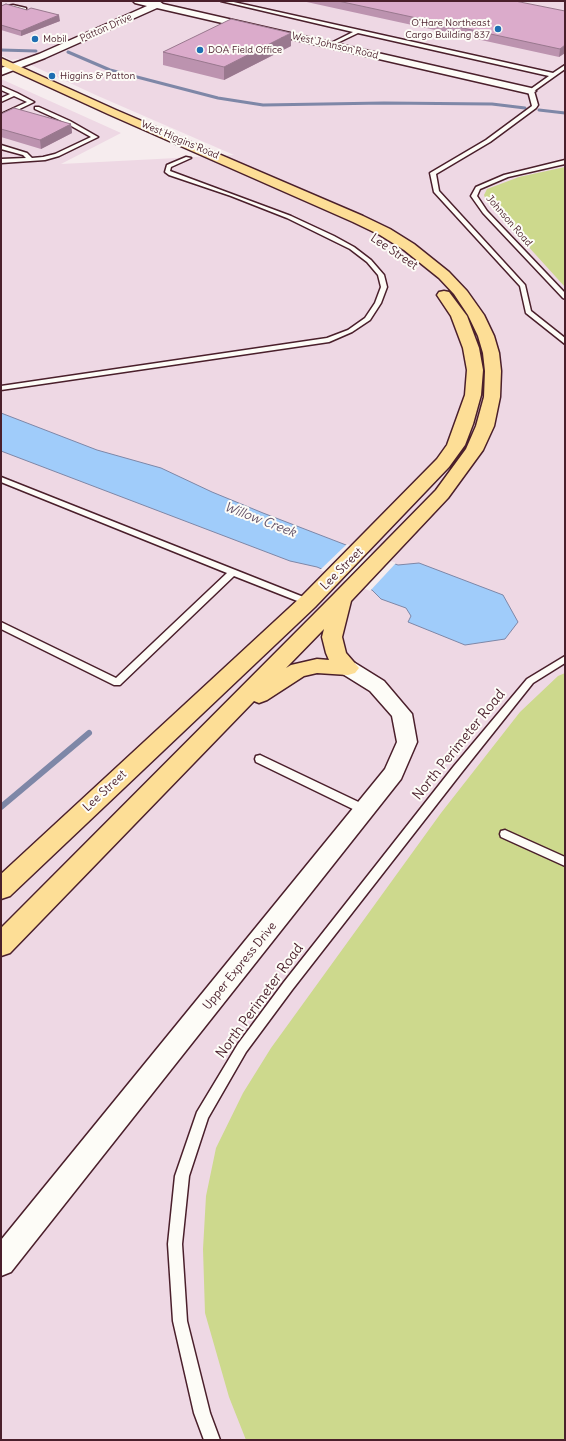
<!DOCTYPE html>
<html>
<head>
<meta charset="utf-8">
<style>
  body { margin:0 }
  #map { position:relative; width:566px; height:1441px; overflow:hidden; background:#f6ecee; font-family:Delius,sans-serif }
  canvas { display:block }
  .frame { position:absolute; inset:0; border:2px solid #4a1f2b; pointer-events:none }
</style>
</head>
<body>
<div id="map">
<canvas width="566" height="1441"></canvas>
<div class="frame"></div>
</div>
<script>
const ctx = document.querySelector('canvas').getContext('2d');
ctx.lineJoin = 'round';
function paint(path, color) { ctx.fillStyle = color; ctx.fill(path, 'evenodd'); }
const toPath = rows => new Path2D(rows.map(r => 'M' + r).join(''));
function stroke(path, color, width, dash) { ctx.strokeStyle = color; ctx.lineWidth = width; ctx.lineCap = dash ? 'butt' : 'round'; ctx.setLineDash(dash || []); ctx.stroke(path); }
function label(font, color, halo, rows, align = 'center') {
  ctx.font = font + ' Delius,sans-serif'; ctx.lineWidth = 4; ctx.setLineDash([]); ctx.textBaseline = 'middle'; ctx.strokeStyle = halo; ctx.fillStyle = color; for (const [text, x, y, turn = 0] of rows) {
    ctx.save(); ctx.translate(x, y); ctx.rotate((+turn || 0) * Math.PI / 180); ctx.textAlign = isNaN(turn) ? turn : align; if (halo) ctx.strokeText(text, 0, 0); ctx.fillText(text, 0, 0); ctx.restore();
  }
}
const built = toPath([
  [1,1,565,1,565,1440,1,1440,1,79,121,133,61,164,234,155,98,96,18,59,11,60,1,55]
]);
const green = toPath([
  [565,167,565,287,486,200,484,195,487,189,519,177],
  [565,673,565,1440,246,1440,229,1397,205,1313,203,1249,206,1196,216,1148,243,1093,271,1048,441,813,520,712,558,676]
]);
const water = toPath([
  [1,413,97,450,161,468,212,492,263,513,398,565,419,563,503,595,518,622,505,639,465,645,408,622,411,616,406,608,381,599,372,590,317,567,290,561,1,451,1,413]
]);
const pier = toPath([
  [347,544,396,563,370,591,320,570]
]);
const streamFar1 = toPath([
  [1,50,36,51],
  [68,52,110,70,218,98,263,105,384,103,492,104,525,108],
  [539,110,565,113]
]);
const stream = toPath([
  [1,807,89,733]
]);
const lane = toPath([
  [221,1,229,1,553,73,565,65,565,69,534,91,538,105,536,108,490,142,436,174,439,191,525,285,531,311,565,338,565,344,526,313,520,286,434,192,430,173,486,140,532,106,528,91,549,76,358,33,331,46,329,44,353,32,221,1],
  [13,5,26,8,26,9,24,10,13,7,1,9,1,7,13,5],
  [1,86,17,93,34,102,1,118,1,114,27,102,14,96,1,102,1,98,10,94,1,90,1,86],
  [35,107,39,107,70,121,98,137,59,156,45,160,1,163,1,159,26,158,23,155,1,149,1,145,27,153,32,158,43,157,55,154,91,137,66,123,35,109,35,107],
  [186,157,191,158,171,167,170,171,291,216,334,236,354,247,371,260,384,275,387,287,381,303,370,320,352,332,329,342,1,390,1,386,327,338,348,330,365,318,375,303,381,287,378,275,367,262,350,249,287,218,231,196,169,175,165,172,167,165,186,157],
  [565,160,565,164,508,177,480,189,477,196,487,211,565,293,565,299,563,298,483,213,471,196,476,187,504,175,565,160],
  [1,477,311,600,313,602,311,604,305,604,234,576,120,685,114,685,1,629,1,622,116,678,227,573,1,482,1,477],
  [565,656,565,663,533,683,462,772,292,990,246,1052,208,1118,189,1176,182,1244,187,1321,210,1413,220,1440,204,1440,194,1413,173,1321,168,1244,175,1176,197,1112,238,1044,284,982,454,766,527,679,565,656],
  [260,755,369,807,370,810,369,813,365,814,361,813,256,762,255,759,256,756,260,755],
  [505,830,565,857,565,866,501,837,500,834,501,831,505,830]
]);
const street = toPath([
  [133,1,159,1,163,4,531,88,536,91,531,94,157,8,45,58,1,75,1,68,39,54,147,6,135,3,133,1],
  [348,661,355,663,384,681,412,714,417,742,401,779,11,1272,1,1276,1,1240,385,769,397,742,392,716,370,691,341,673,338,668,341,663,348,661]
]);
const primary = toPath([
  [1,58,116,110,363,216,390,229,414,244,449,272,467,291,484,315,494,336,499,353,501,371,500,397,494,426,483,450,448,498,351,601,342,637,346,653,359,668,355,673,348,675,317,673,304,676,267,700,259,703,254,701,10,953,1,956,1,928,334,594,436,490,466,449,476,426,484,397,485,371,483,353,478,336,468,315,454,294,439,278,404,250,380,235,353,222,108,114,1,65,1,58],
  [324,629,322,637,326,653,329,660,317,659,291,665,286,668,324,629],
  [444,291,449,292,467,316,479,348,483,370,481,395,473,424,465,445,449,467,315,607,10,896,1,899,1,874,301,597,437,459,447,445,465,395,467,370,463,348,451,316,437,295,439,292,444,291]
]);
const wall = toPath([
  [302,1,515,1,565,53,559,57],
  [1,6,60,21,21,36,1,30],
  [291,46,224,80,163,65,163,52],
  [1,114,71,124,72,133,41,149,1,137]
]);
const shadedWall = toPath([
  [59,15,60,21,21,36,21,31],
  [291,33,291,46,224,80,224,67],
  [565,45,565,53,559,57,560,49],
  [71,124,72,133,41,149,40,140]
]);
const building = toPath([
  [338,1,515,1,565,11,565,45,560,49,338,1],
  [6,4,27,10,31,8,59,15,21,31,1,25,1,6,6,4],
  [231,19,291,33,224,67,163,52,231,19],
  [14,108,71,124,40,140,1,129,1,114,14,108]
]);
const markers = [
  [498,29,4,"#1f6fb2"],
  [35,39,4,"#1f6fb2"],
  [200,50,4,"#1f6fb2"],
  [52,76,4,"#1f6fb2"]
];
const farPoinames = [
  ["O'Hare Northeast",490,23,"right"],
  ["Cargo Building 837",490,35,"right"],
  ["Mobil",43,39],
  ["DOA Field Office",208,50],
  ["Higgins & Patton",60,76]
];
const farStreetnames = [
  ["Patton Drive",106,28,-24],
  ["West Johnson Road",335,46,13],
  ["West Higgins Road",180,140,23],
  ["Johnson Road",509,221,49]
];
const streetNames = [
  ["Lee Street",394,252,34],
  ["Lee Street",342,569,-45],
  ["Lee Street",105,791,-43],
  ["Upper Express Drive",240,966,-51]
];
const waterNames = [
  ["Willow Creek",260,520,21]
];
const nearStreetnames = [
  ["North Perimeter Road",459,745,-51],
  ["North Perimeter Road",260,1001,-54]
];
paint(built, '#eed8e4');
paint(green, '#cdd98d');
paint(water, '#a0ccfa');
stroke(water, '#7e87a7', 1);
paint(pier, '#f6ecee');
stroke(streamFar1, '#7e87a7', 3);
stroke(stream, '#7e87a7', 6);
stroke(lane, '#4a1f2b', 3);
stroke(street, '#4a1f2b', 3);
stroke(primary, '#4a1f2b', 3);
paint(lane, '#fdfcf7');
paint(street, '#fdfcf7');
paint(primary, '#fdde96');
paint(wall, '#bc93af');
paint(shadedWall, '#99788e');
paint(building, '#dbabcb');
stroke(building, '#99788e', 1);
for (const [x, y, r, color] of markers) { const dot = new Path2D(); dot.arc(x, y, r, 0, 2 * Math.PI); ctx.fillStyle = color; ctx.fill(dot); stroke(dot, '#fdfcf7', 1.5); }
label('10px', '#4a1f2b', '#fdfcf7', farPoinames, 'left');
label('10px', '#4a1f2b', '#fdfcf7', farStreetnames);
label('12px', '#4a1f2b', '#fdfcf7', streetNames);
label('italic 13px', '#645369', '#fdfcf7', waterNames);
label('14px', '#4a1f2b', '#fdfcf7', nearStreetnames);
</script>
</body>
</html>
